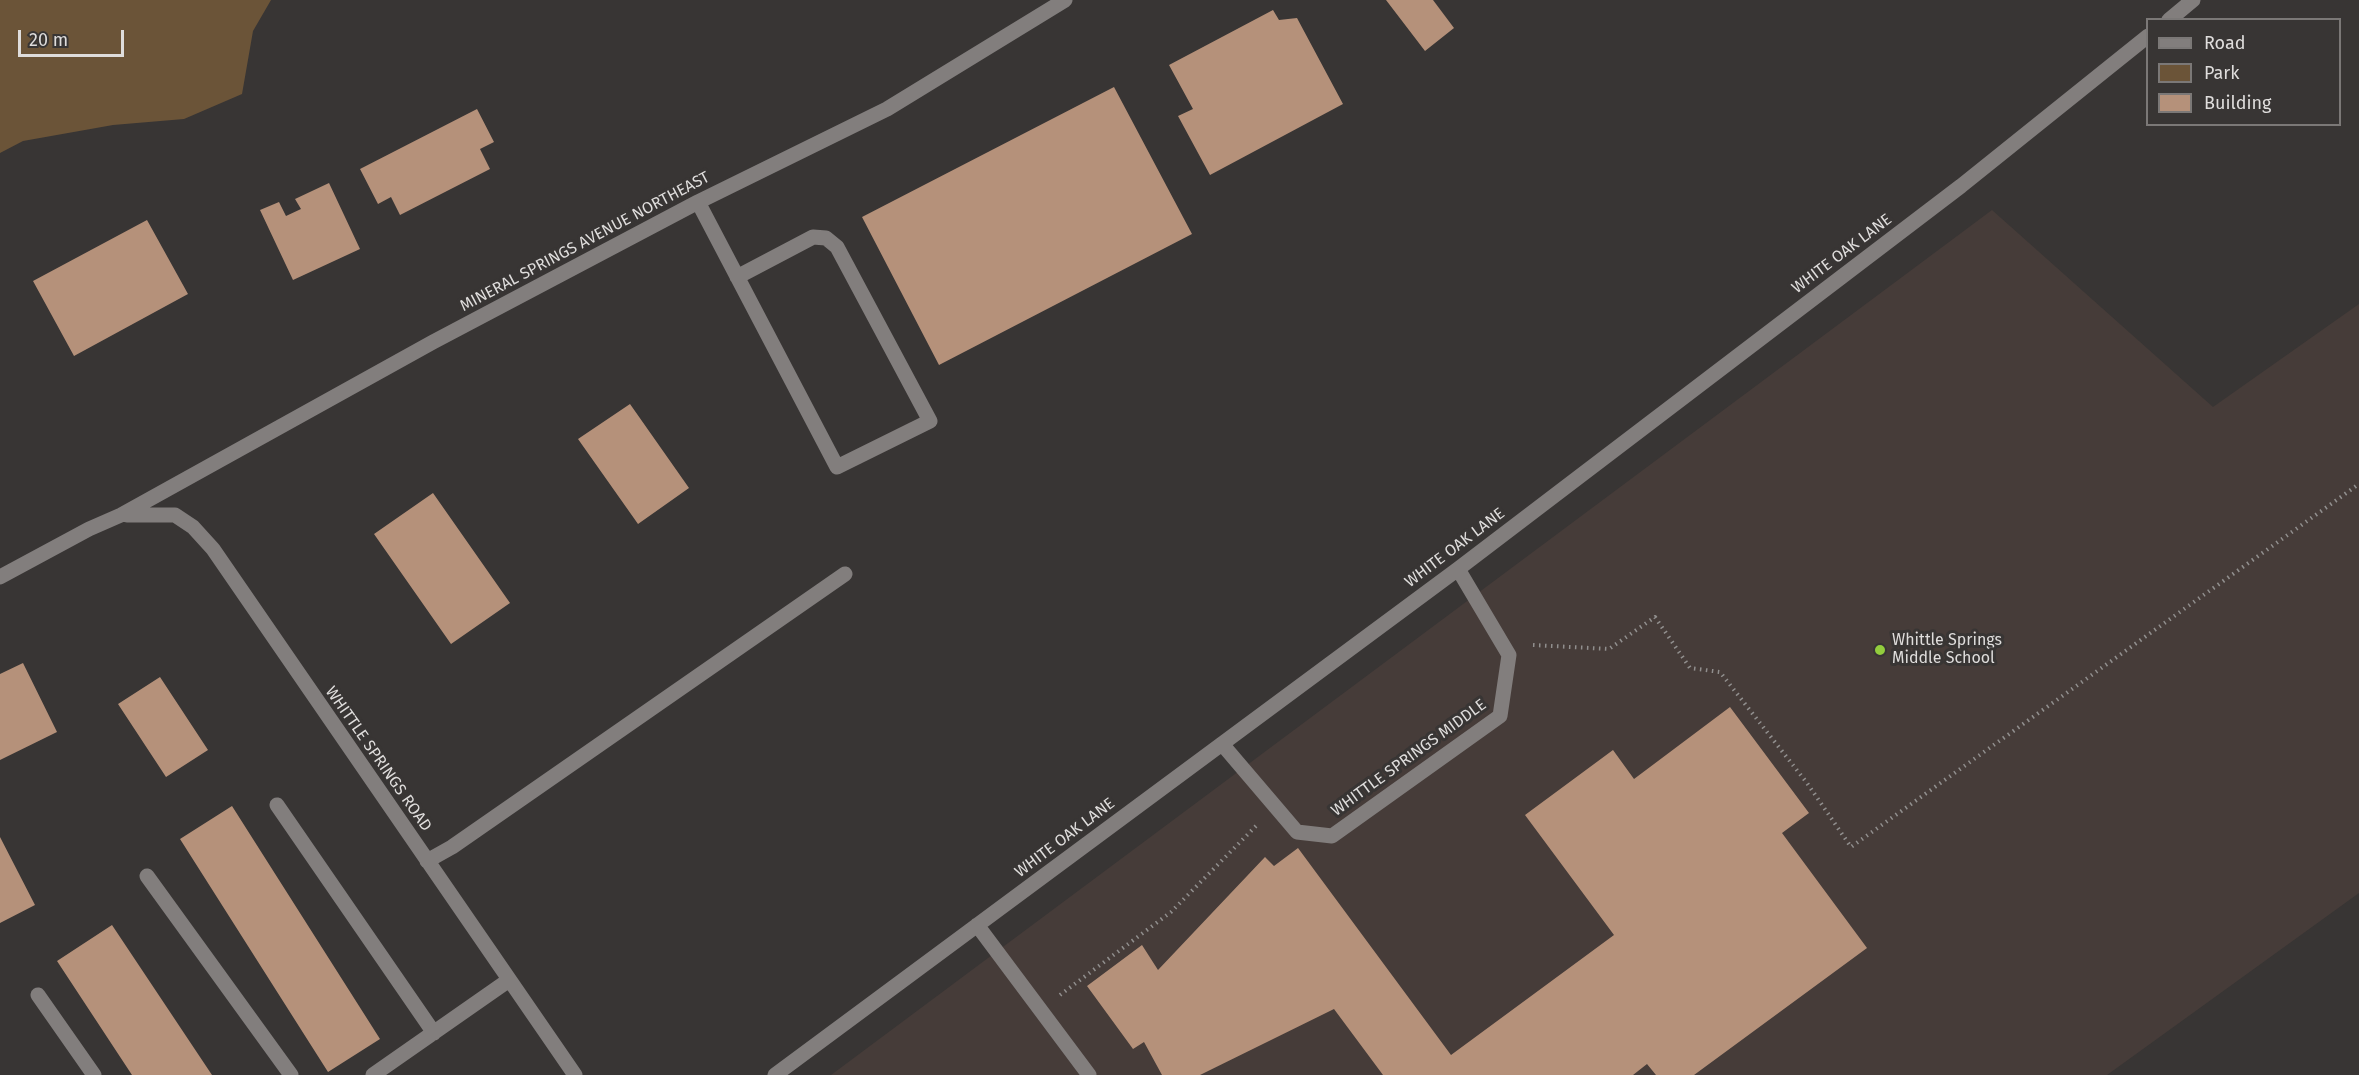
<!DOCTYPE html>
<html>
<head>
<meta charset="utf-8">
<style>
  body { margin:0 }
  #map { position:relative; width:2359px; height:1075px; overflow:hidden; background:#383534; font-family:"Fira Sans",sans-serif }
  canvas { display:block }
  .legend { position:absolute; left:2146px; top:18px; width:195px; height:108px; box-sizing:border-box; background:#383534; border:2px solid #7b7877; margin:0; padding:8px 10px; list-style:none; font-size:18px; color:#dfdddc }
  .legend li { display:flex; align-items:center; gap:12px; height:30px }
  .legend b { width:30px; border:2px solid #7b7877 }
  .scale { position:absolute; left:18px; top:30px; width:106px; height:27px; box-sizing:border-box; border:3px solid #dfdddc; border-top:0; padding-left:8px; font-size:18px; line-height:21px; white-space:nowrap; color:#dfdddc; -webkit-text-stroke:4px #383534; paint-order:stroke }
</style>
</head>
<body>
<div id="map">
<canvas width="2359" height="1075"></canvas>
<ul class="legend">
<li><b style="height:8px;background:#827e7d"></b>Road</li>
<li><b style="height:16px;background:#6b5438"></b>Park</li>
<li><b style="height:16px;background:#b5917a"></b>Building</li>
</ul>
<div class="scale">20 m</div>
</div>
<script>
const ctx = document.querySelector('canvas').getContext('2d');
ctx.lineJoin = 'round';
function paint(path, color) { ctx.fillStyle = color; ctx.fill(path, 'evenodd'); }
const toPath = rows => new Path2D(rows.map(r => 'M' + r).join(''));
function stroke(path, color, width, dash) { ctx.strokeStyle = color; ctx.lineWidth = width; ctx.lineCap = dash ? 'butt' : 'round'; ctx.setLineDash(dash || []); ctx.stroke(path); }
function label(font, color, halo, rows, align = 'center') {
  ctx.font = font + ' "Fira Sans",sans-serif'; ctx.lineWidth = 6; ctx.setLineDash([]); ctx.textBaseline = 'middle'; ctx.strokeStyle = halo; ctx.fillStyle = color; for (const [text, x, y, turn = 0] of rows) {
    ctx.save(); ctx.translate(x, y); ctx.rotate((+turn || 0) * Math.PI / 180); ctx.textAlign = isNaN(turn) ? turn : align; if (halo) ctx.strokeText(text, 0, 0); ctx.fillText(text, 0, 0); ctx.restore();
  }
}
const built = toPath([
  [1992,210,2213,407,2359,304,2359,893,2107,1075,831,1075]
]);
const green = toPath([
  [0,0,271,0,253,31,242,94,184,119,113,125,23,141,0,153]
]);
const building = toPath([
  [1386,0,1433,0,1454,28,1425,51],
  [1273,10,1279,20,1297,18,1343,104,1210,175,1178,116,1193,109,1169,65],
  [1114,87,1192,234,939,365,862,217],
  [477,109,494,142,480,149,490,169,400,215,391,197,378,204,360,169],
  [329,183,360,249,293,280,260,210,279,202,286,216,301,209,295,199],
  [147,220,188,294,74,356,33,281],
  [630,404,689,488,638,524,578,439],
  [433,493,510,603,451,644,374,534],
  [23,663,57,732,0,760,0,674],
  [160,677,208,750,166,777,118,704],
  [1730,707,1809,813,1782,833,1867,948,1694,1075,1656,1075,1647,1064,1633,1075,1383,1075,1334,1009,1200,1075,1162,1075,1144,1042,1133,1049,1087,986,1142,945,1158,970,1265,857,1274,866,1298,848,1451,1055,1614,935,1525,815,1613,750,1634,779],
  [232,806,380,1039,328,1072,180,839],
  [0,837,35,905,0,923],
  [112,925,212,1075,132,1075,57,961]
]);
const path = toPath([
  [1533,645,1609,649,1655,617,1690,668,1720,672,1807,783,1851,847,2359,484],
  [1060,995,1171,912,1256,826]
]);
const minor = toPath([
  [2169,20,2193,0],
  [698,202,837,467,930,421,837,247,826,238,813,237,737,277],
  [127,515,175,515,193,527,213,549,575,1075],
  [0,577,89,529,121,515,433,342,698,202,887,109,1065,0],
  [1222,744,1297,832,1332,836,1500,716,1509,655,1458,569],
  [277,805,434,1033],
  [427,861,452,847,845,574],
  [147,876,291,1075],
  [977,925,1089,1075],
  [38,995,94,1075],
  [373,1075,509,980],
  [775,1075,1458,569,1961,186,2148,36]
]);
const markers = [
  [1880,650,6,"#93cd3d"]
];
const streetNames = [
  ["MINERAL SPRINGS AVENUE NORTHEAST",585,242,-28],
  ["WHITE OAK LANE",1842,254,-37],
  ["WHITE OAK LANE",1455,548,-37],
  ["WHITTLE SPRINGS MIDDLE",1409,758,-36],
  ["WHITTLE SPRINGS ROAD",378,759,55],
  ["WHITE OAK LANE",1065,838,-37]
];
const poiNames = [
  ["Whittle Springs",1892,641],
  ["Middle School",1892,659]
];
paint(built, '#463c39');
paint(green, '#6b5438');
paint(building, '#b5917a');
stroke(path, '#918f8e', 4, [1.5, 4.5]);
stroke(minor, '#827e7d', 15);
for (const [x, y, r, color] of markers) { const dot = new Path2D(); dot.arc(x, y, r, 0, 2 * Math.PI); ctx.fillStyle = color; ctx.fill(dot); stroke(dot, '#383534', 2); }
label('16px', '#dfdddc', '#383534', streetNames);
label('16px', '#dfdddc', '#383534', poiNames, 'left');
</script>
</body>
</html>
